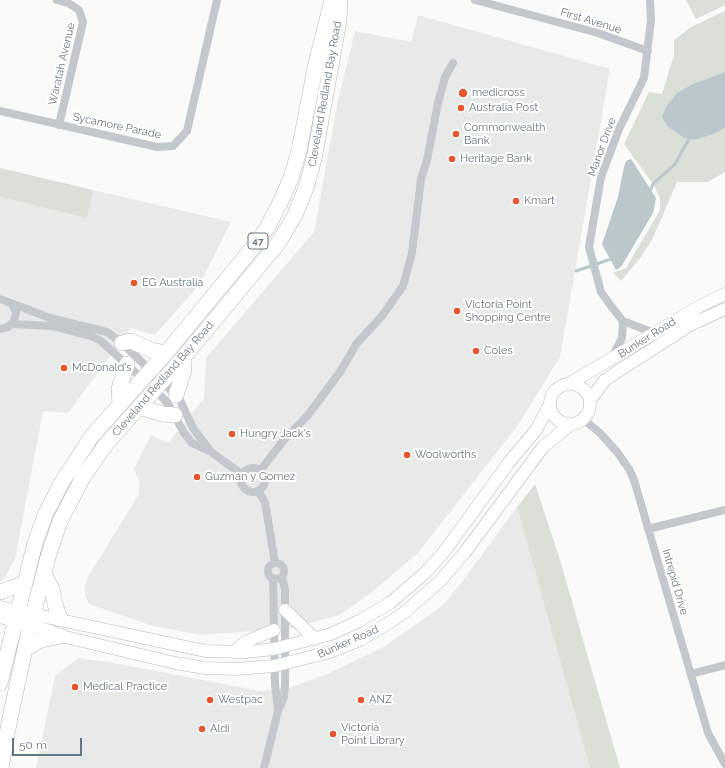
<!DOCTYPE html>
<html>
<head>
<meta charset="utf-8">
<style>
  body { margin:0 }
  #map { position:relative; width:725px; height:768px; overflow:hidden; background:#fafaf8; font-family:Raleway,sans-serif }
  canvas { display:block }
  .scale { position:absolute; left:12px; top:738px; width:70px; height:18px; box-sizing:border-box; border:2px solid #657683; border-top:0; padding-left:5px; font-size:12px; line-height:14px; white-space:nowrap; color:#657683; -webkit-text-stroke:3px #fff; paint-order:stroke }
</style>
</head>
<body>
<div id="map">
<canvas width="725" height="768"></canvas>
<div class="scale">50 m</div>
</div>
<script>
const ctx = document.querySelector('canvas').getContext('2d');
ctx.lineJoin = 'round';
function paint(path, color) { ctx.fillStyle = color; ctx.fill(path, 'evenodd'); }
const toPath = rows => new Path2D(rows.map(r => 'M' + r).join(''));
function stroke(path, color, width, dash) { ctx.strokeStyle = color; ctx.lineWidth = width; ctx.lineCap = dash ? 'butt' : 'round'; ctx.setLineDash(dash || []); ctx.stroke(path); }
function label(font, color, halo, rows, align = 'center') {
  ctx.font = font + ' Raleway,sans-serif'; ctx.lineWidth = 4; ctx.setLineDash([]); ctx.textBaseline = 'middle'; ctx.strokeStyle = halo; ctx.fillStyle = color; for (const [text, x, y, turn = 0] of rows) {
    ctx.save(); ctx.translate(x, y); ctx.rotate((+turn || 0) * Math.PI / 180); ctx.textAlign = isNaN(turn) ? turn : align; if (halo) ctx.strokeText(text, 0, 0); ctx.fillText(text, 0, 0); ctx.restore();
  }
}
const built = toPath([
  [418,15,610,69,560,357,518,425,418,553,367,596,339,615,293,628,201,635,153,626,89,604,85,596,85,586,89,575,139,494,139,482,134,469,151,435,168,443,204,398,206,358,314,232,338,100,355,31,411,42],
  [93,190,231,222,199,285,155,335,131,328,68,413,43,411,15,559,6,576,0,582,0,197,87,218],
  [517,507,590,768,36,768,55,676,78,658,109,662,260,691,286,689,325,675,382,648,431,614,445,603,465,578]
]);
const green = toPath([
  [686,0,725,0,725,5,696,19],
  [725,11,725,72,695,83,668,127,684,138,695,140,714,134,725,128,725,172,708,182,677,182,653,238,641,257,621,281,613,273,626,268,660,210,660,198,653,184,624,144,649,92,662,94,674,55,674,40,691,27],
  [0,168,93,190,87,218,0,197],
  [535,484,560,560,620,768,590,768,517,507]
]);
const water = toPath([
  [725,72,725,128,714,134,695,140,684,138,668,127,662,117,666,107,677,93,695,83],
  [631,159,656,198,653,213,621,267,616,270,602,244,618,197,624,167,626,161]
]);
const stream = toPath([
  [650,191,653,184,675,164,690,137],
  [576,271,614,258]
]);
const street = toPath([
  [57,0,68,3,79,10,83,22,59,125],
  [475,0,598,33,648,51],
  [650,0,651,20,644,78,619,129,601,177,589,247,601,292,611,306,623,321,654,333],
  [0,111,157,147,173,146,187,131,217,0],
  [0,299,50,318,107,332,122,343,152,372],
  [12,324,52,326,91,336,101,341,164,399,170,407,184,433,192,443,211,452,243,475],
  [0,329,8,327,14,321,16,312,12,304],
  [611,359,622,338,623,321],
  [160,380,179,398,193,428,211,452],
  [583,419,600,433,617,452,629,469,634,480,708,733,725,764],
  '241 480a12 12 0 1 1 24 0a12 12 0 1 1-24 0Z',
  [260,471,283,441,308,415,340,372,357,343,382,316,403,286,412,253,421,179,427,160,438,103,445,77,453,63],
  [258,491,265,502,275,563],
  [648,529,725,510],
  '268 571a8 8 0 1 1 16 0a8 8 0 1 1-16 0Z',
  [273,578,275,684,278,710],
  [691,674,725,665],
  [264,768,278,711,284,697,285,685,285,590,282,577]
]);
const secondary = toPath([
  [570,383,702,305,725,294],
  '550 404a20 20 0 1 1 40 0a20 20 0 1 1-40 0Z',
  [590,400,605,380,623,368,692,324,725,309],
  [0,607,205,651,245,652,274,649,331,634,359,621,390,603,425,573,444,552,510,461,536,430,550,404],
  [285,610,315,639],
  [0,617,51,631,61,636,175,663,205,668,236,669,274,666,330,652,360,640,389,623,405,612,440,581,465,552,543,447,571,424],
  [234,652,245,642,274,630]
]);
const highway = toPath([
  [122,343,131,341,154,351,166,353],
  [176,395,184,370,183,358],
  [120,403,119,389,127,364],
  [139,407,163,414,175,415],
  [44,574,52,589,55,604,60,619],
  [0,592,25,583],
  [25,649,41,640,61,636],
  [0,683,35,543,46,513,62,482,92,436,166,353,255,245,267,228,281,201,291,178,299,151,316,63,332,0],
  [1,768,10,718,30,626,48,557,60,521,83,477,106,444,183,358,261,264,279,242,295,215,306,188,314,159,339,21,340,0]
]);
const markers = [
  [463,93,5,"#e4572e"],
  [461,108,4,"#e4572e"],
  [456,134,4,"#e4572e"],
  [452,159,4,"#e4572e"],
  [516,201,4,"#e4572e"],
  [134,283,4,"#e4572e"],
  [457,311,4,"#e4572e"],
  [476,351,4,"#e4572e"],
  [64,368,4,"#e4572e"],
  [232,434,4,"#e4572e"],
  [407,455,4,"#e4572e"],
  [197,477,4,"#e4572e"],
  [75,687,4,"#e4572e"],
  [210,700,4,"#e4572e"],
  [361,700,4,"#e4572e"],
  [202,729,4,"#e4572e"],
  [333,734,4,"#e4572e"]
];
const shields = [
  [258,241,20]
];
const shieldNames = [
  ["47",258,241]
];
const streetNames = [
  ["First Avenue",591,21,17],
  ["Waratah Avenue",62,64,-77],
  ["Cleveland Redland Bay Road",325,94,-80],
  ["Sycamore Parade",117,126,12],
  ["Manor Drive",602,147,-70],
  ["Bunker Road",647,338,-32],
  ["Cleveland Redland Bay Road",163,379,-49],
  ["Intrepid Drive",675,582,74],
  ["Bunker Road",348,642,-24]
];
const poiNames = [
  ["medicross",472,93],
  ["Australia Post",469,108],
  ["Commonwealth",464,128],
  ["Bank",464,141],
  ["Heritage Bank",460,159],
  ["Kmart",524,201],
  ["EG Australia",142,283],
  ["Victoria Point",465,305],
  ["Shopping Centre",465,318],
  ["Coles",484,351],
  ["McDonald's",72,368],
  ["Hungry Jack's",240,434],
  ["Woolworths",415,455],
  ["Guzman y Gomez",205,477],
  ["Medical Practice",83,687],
  ["Westpac",218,700],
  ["ANZ",369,700],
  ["Victoria",341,728],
  ["Point Library",341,741],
  ["Aldi",210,729]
];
paint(built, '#e8e9e9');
paint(green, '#dadfd7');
paint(water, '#bbc7cb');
stroke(stream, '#bbc7cb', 3);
stroke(secondary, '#b3babf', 13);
stroke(highway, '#b4b9bd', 16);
stroke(street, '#c3c8cc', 8);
stroke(secondary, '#fff', 12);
stroke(highway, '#fff', 15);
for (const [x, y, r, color] of markers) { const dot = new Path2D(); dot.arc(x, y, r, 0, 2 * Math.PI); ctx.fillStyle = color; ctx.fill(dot); stroke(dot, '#fff', 1.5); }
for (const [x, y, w] of shields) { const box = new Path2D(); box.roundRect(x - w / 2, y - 8, w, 16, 3); ctx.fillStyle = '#fff'; ctx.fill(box); stroke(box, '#657683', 1); }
label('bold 10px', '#657683', null, shieldNames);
label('11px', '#657683', '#fff', streetNames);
label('11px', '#657683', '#fff', poiNames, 'left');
</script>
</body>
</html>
